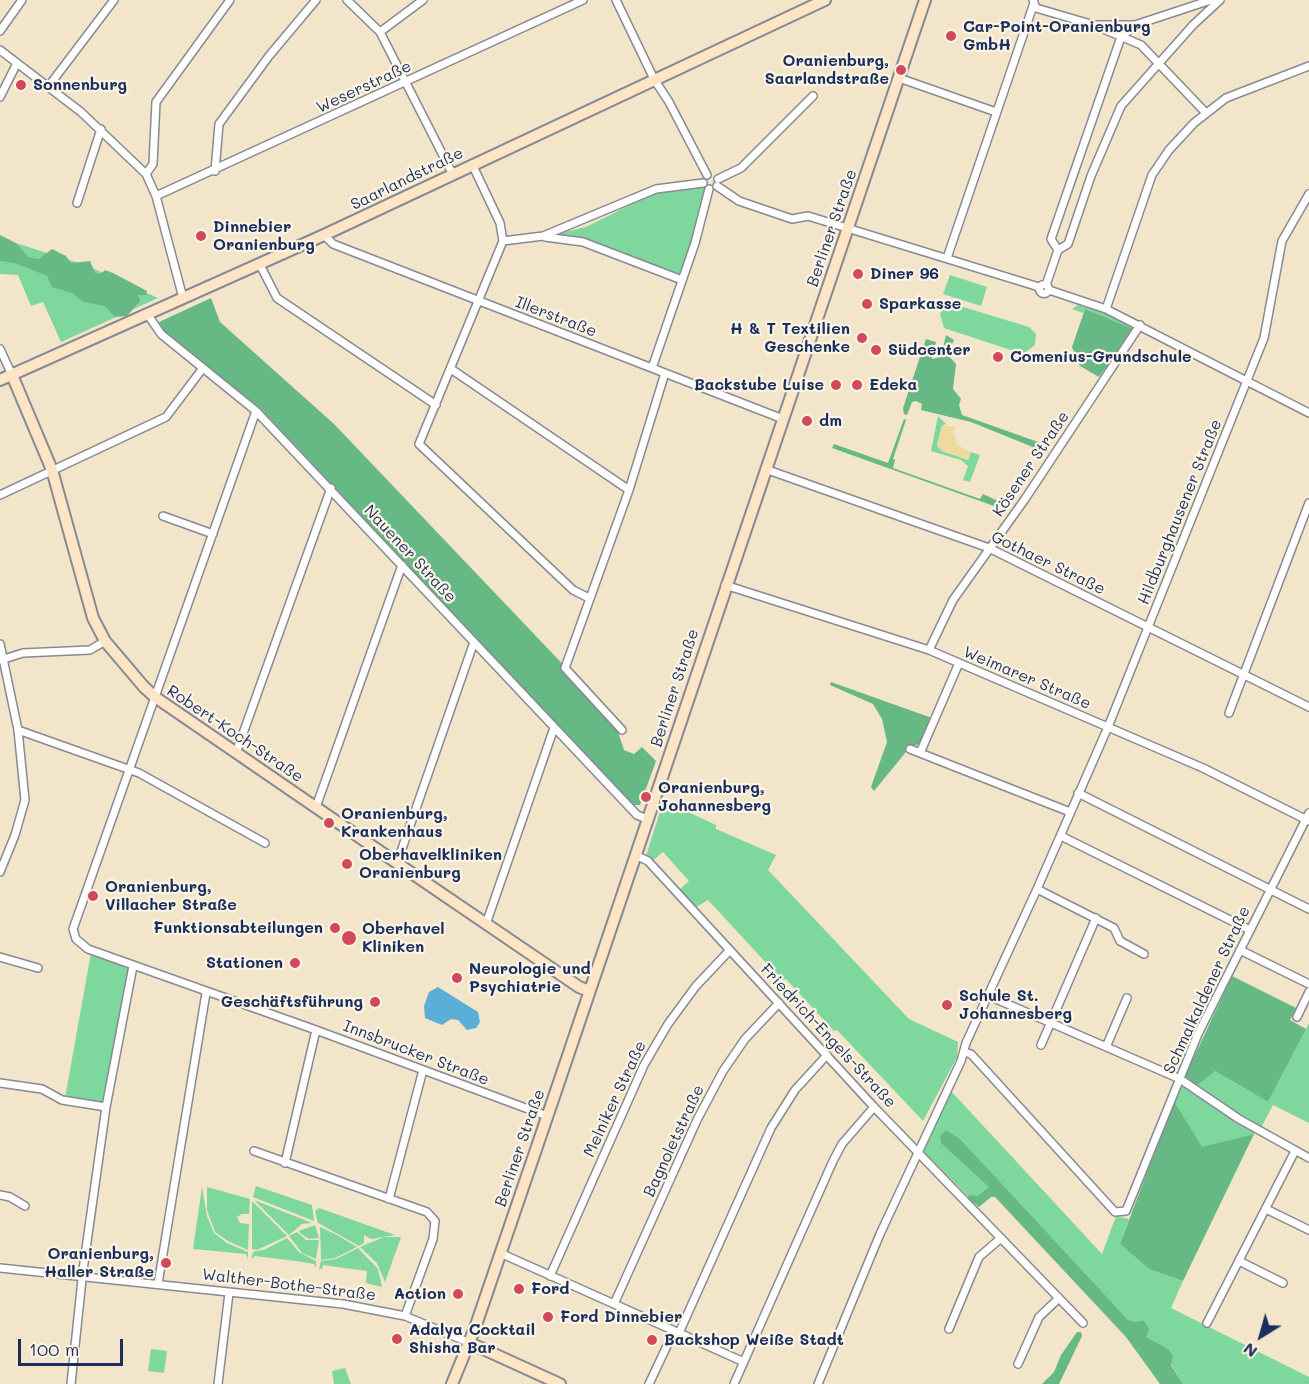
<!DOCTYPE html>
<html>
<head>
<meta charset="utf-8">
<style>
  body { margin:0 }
  #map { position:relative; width:1309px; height:1384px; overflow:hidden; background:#f3e5c9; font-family:Mali,sans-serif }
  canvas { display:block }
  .north { position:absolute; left:1231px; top:1306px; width:60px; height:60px; -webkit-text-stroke:4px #fcf5e5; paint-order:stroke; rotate:217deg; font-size:16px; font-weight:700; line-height:24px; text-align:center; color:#1b2f5e }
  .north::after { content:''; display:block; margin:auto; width:21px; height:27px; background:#1b2f5e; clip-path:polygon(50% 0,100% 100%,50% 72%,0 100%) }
  .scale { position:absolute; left:18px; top:1339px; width:105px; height:27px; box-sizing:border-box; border:3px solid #1b2f5e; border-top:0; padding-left:8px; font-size:18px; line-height:21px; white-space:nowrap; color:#1b2f5e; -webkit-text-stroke:4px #fcf5e5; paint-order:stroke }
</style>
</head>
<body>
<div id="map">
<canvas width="1309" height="1384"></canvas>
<div class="north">N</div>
<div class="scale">100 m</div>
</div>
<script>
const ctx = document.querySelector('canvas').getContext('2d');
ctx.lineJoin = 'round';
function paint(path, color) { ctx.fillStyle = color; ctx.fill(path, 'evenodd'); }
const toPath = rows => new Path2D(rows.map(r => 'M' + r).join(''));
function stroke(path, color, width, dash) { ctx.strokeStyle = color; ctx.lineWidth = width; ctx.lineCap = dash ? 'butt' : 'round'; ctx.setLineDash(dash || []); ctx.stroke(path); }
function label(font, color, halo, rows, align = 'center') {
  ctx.font = font + ' Mali,sans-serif'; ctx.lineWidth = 4.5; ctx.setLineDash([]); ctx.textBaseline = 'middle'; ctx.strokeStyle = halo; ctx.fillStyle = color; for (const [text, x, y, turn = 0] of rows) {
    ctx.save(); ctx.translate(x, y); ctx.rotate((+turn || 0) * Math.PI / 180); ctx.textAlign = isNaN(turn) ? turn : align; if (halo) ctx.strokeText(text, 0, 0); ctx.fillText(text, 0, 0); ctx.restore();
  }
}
const green = toPath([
  [704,187,708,191,680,274,585,239,556,234,586,227,658,191],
  [0,238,88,266,158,298,61,342,43,302,31,306,18,275,0,274],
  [950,275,987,287,981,306,943,294],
  [950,303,1029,327,1036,334,1035,345,1023,354,944,328,940,314,944,307],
  [1078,305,1110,315,1134,329,1085,309,1083,313,1072,309],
  [938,416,946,424,942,426,937,445,942,451,968,460,971,452,980,455,970,482,963,480,968,466,961,460,931,451],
  [664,799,677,811,688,812,716,825,716,829,776,855,768,870,909,1019,958,1042,957,1057,923,1121,837,1030,834,1031,786,979,782,980,708,900,695,908,678,891,689,881,663,852,651,862,646,856],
  [91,953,129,967,103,1104,65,1098],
  [1309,1023,1309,1123,1273,1105,1262,1126,1254,1134,1202,1148,1174,1101,1185,1076,1190,1081,1215,1071,1268,1102],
  [950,1090,1102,1254,1116,1216,1129,1219,1120,1244,1149,1269,1183,1281,1171,1308,1309,1377,1309,1384,1183,1384,1171,1364,1168,1349,1152,1342,1106,1299,960,1139,990,1187,974,1202,923,1151],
  [256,1186,312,1205,314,1221,253,1197],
  [202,1187,207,1216,214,1233,227,1243,248,1252,248,1259,246,1254,193,1249],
  [207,1187,250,1199,249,1214,242,1214,237,1217,240,1223,249,1224,248,1250,228,1241,215,1232,207,1210],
  [254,1200,312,1223,302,1224,289,1235],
  [252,1201,287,1236,257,1250,252,1249],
  [319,1208,395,1235,371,1239,364,1235,364,1243,359,1246,318,1223,315,1211],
  [315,1225,319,1238,309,1239,300,1233,299,1231],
  [320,1227,337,1235,357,1247,335,1258,321,1260],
  [297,1232,306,1240,319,1240,316,1259,302,1253,289,1236],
  [384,1237,401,1237,385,1282,377,1263,360,1247],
  [287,1238,299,1252,316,1261,316,1268,314,1264,296,1261,255,1256,251,1259,253,1252,266,1249],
  [358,1248,378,1269,382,1287,366,1283,367,1271,323,1265,322,1269,319,1269,321,1261,336,1259],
  [151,1349,167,1351,164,1373,148,1371],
  [345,1368,351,1384,334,1384,332,1371]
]);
const forest = toPath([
  [0,235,16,243,28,257,39,259,52,249,66,256,71,263,90,261,95,273,101,274,105,270,113,273,147,291,146,295,138,295,140,301,127,316,115,317,105,306,83,302,72,293,52,287,47,276,15,263,0,261],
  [211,298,220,322,334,424,613,717,624,750,634,754,642,747,656,761,640,805,634,805,625,797,259,407,166,334,159,322],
  [1085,309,1134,329,1099,377,1080,366,1072,347],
  [946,335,954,340,947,354,956,364,953,389,961,399,959,405,962,415,1041,443,1040,450,971,422,921,410,922,404,916,401,912,402,907,415,904,414,903,408,926,339,936,342,932,359,941,357],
  [904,419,906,420,893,459,895,460,893,468,980,499,983,494,998,501,994,506,832,448,834,444,888,463],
  [831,682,932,718,920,744,910,747,874,791,871,787,887,742,882,719,873,704,830,685],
  [1232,976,1296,1008,1290,1020,1306,1029,1268,1102,1215,1071,1197,1085,1185,1076],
  [1174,1101,1202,1147,1254,1134,1183,1281,1149,1269,1120,1244],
  [946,1130,960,1139,1127,1319,1134,1322,1144,1321,1149,1329,1146,1337,1168,1349,1173,1356,1171,1365,1183,1384,1160,1384,1126,1337,995,1197,991,1197,979,1207,968,1198,969,1195,978,1196,989,1187,941,1143,940,1136],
  [1077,1332,1081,1332,1082,1336,1059,1384,1042,1384,1054,1372,1061,1355]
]);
const sand = toPath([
  [942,426,955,426,953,432,957,445,971,452,968,460,942,451,937,446]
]);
const water = toPath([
  [438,987,478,1012,480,1022,476,1028,467,1030,458,1020,451,1019,442,1025,425,1018,424,1006,429,992]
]);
const street = toPath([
  [347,0,380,32,452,173],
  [616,0,654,79,669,102,707,175],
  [1033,0,1036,8,1094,25,1141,45,1206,113],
  [1096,25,1135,25],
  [0,31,22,0],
  [380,32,423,0],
  [0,50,81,112,146,174],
  [899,78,996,112],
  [48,87,114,0],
  [0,97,17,63],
  [472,164,500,223,503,241,419,444,573,590,589,598],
  [215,171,219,124,269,56,316,0],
  [718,179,741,168,813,96],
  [717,186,739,201,792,219,808,216,1039,287],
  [156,196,583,0],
  [77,203,101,129],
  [324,235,333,244,783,419],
  [545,237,583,242,682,280],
  [503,241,543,236,656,189,703,183],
  [1058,250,1051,239,1121,37,1135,25,1211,0],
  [947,258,1033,6],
  [259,263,277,298,436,405],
  '1039.5 289a4.5 4.5 0 1 1 9 0a4.5 4.5 0 1 1-9 0Z',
  [1046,285,1058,250,1068,244,1091,176,1121,106,1193,25,1220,0],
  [1049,290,1106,309,1309,413],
  [183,298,156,196,146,174,153,164,156,102,230,0],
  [1106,309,1152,175,1169,150,1194,123,1226,98,1309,66],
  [148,315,161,334,256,411,637,815,647,819],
  [0,349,12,375],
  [652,368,695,243,709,189],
  [451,369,629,490],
  [256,411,73,929,76,939,88,949,316,1030,547,1116],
  [765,469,989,548,1309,707],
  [0,495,166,417,203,368],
  [163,516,213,534],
  [725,585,929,650,1203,768,1309,821],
  [0,644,18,730,25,800,15,835,0,872],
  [929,650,953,600,1025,499,1140,325],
  [1,660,23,653,90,650,105,641],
  [1229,713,1309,503],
  [18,730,139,773,265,843],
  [622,730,565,668,629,490,665,373],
  [910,749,920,753,959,663],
  [236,753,331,488],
  [920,753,1070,812],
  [1078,793,1309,909],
  [316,807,402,565],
  [1061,836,1250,930],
  [635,855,648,861,874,1107,1083,1323],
  [397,863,474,642],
  [1037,889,1114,928,1120,941,1144,954],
  [486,924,554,728],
  [1240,950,1309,984],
  [0,957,38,968],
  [989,996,1180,1079,1239,1119,1309,1158],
  [1297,1017,1309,992],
  [1041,1045,1096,918],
  [1106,1047,1127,998],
  [964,1052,971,1054,1115,1212,1126,1211,1198,1034,1309,813],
  [0,1083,42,1089,62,1100,106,1107],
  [254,1151,427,1212,435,1221,433,1239,405,1316],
  [285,1163,316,1030],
  [0,1195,10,1197,25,1206],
  [389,1199,423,1070],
  [1266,1209,1309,1230],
  [500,1253,744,1362],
  [1239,1261,1283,1283],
  [0,1268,343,1304,405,1316,470,1343],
  [550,1276,644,1065,668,1024,696,986,730,950],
  [158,1284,206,993],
  [614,1304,697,1120,723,1071,745,1039,779,1003],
  [1207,1323,1295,1151],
  [949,1329,979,1257,1001,1238],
  [679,1333,771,1128,795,1090,827,1055],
  [1018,1364,1039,1317,1059,1298],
  [71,1384,83,1270,106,1107,133,966],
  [218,1384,229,1293],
  [649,1384,674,1331],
  [734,1384,833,1161,842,1144,874,1107],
  [818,1384,880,1234,961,1061,966,1043,1037,889,1108,727,1264,338,1282,241,1309,194]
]);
const secondary = toPath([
  [12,375,52,470,93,618,105,641,144,687,155,697,413,874,579,987,589,991],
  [0,380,324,235,825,0],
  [470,1343,560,1384],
  [452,1384,475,1328,557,1088,925,0]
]);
const markers = [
  [951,36,6,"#d1495b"],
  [901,70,6,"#d1495b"],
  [21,85,6,"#d1495b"],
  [201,236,6,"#d1495b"],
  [858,274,6,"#d1495b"],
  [867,304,6,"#d1495b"],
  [862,338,6,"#d1495b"],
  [876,350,6,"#d1495b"],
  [998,357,6,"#d1495b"],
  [836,385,6,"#d1495b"],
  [857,385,6,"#d1495b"],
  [807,421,6,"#d1495b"],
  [646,797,6,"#d1495b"],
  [329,823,6,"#d1495b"],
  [347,864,6,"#d1495b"],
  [93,896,6,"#d1495b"],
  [335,928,6,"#d1495b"],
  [349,938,8,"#d1495b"],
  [295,963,6,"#d1495b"],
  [457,978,6,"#d1495b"],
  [375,1002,6,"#d1495b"],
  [947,1005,6,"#d1495b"],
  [166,1263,6,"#d1495b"],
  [519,1289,6,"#d1495b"],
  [458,1294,6,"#d1495b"],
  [548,1317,6,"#d1495b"],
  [397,1339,6,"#d1495b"],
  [652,1340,6,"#d1495b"]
];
const poiNames = [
  ["Car-Point-Oranienburg",963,27],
  ["GmbH",963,45],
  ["Oranienburg,",889,61,"right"],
  ["Saarlandstraße",889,79,"right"],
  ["Sonnenburg",33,85],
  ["Dinnebier",213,227],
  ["Oranienburg",213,245],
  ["Diner 96",870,274],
  ["Sparkasse",879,304],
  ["H & T Textilien",850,329,"right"],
  ["Geschenke",850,347,"right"],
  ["Südcenter",888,350],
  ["Comenius-Grundschule",1010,357],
  ["Backstube Luise",824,385,"right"],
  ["Edeka",869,385],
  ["dm",819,421],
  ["Oranienburg,",658,788],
  ["Johannesberg",658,806],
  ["Oranienburg,",341,814],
  ["Krankenhaus",341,832],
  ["Oberhavelkliniken",359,855],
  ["Oranienburg",359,873],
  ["Oranienburg,",105,887],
  ["Villacher Straße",105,905],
  ["Funktionsabteilungen",323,928,"right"],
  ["Oberhavel",362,929],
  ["Kliniken",362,947],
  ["Stationen",283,963,"right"],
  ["Neurologie und",469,969],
  ["Psychiatrie",469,987],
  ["Schule St.",959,996],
  ["Johannesberg",959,1014],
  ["Geschäftsführung",363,1002,"right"],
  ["Oranienburg,",154,1254,"right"],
  ["Haller Straße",154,1272,"right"],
  ["Ford",531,1289],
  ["Action",446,1294,"right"],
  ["Ford Dinnebier",560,1317],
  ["Adalya Cocktail",409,1330],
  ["Shisha Bar",409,1348],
  ["Backshop Weiße Stadt",664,1340]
];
const streetNames = [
  ["Weserstraße",364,87,-25],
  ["Saarlandstraße",407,179,-26],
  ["Berliner Straße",832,228,-71],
  ["Illerstraße",556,317,21],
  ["Kösener Straße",1031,464,-56],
  ["Hildburghausener Straße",1180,512,-68],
  ["Nauener Straße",410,554,47],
  ["Gothaer Straße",1048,563,26],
  ["Weimarer Straße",1027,678,23],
  ["Berliner Straße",675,688,-72],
  ["Robert-Koch-Straße",235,734,34],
  ["Schmalkaldener Straße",1207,990,-65],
  ["Friedrich-Engels-Straße",828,1036,47],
  ["Innsbrucker Straße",416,1053,21],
  ["Melniker Straße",615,1099,-65],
  ["Bagnoletstraße",674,1141,-65],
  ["Berliner Straße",520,1148,-71],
  ["Walther-Bothe-Straße",289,1285,7]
];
paint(green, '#7ed79c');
paint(forest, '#66b884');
paint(sand, '#eeda9e');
paint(water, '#5baed6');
stroke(street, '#878a94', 10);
stroke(secondary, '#878a94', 14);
stroke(street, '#fff', 7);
stroke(secondary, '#fde5c5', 10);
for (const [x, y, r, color] of markers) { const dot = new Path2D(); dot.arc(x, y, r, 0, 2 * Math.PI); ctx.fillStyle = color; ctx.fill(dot); stroke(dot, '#fcf5e5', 2); }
label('bold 16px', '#1b2f5e', '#fcf5e5', poiNames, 'left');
label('16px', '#1b2f5e', '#fcf5e5', streetNames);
</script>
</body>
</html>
